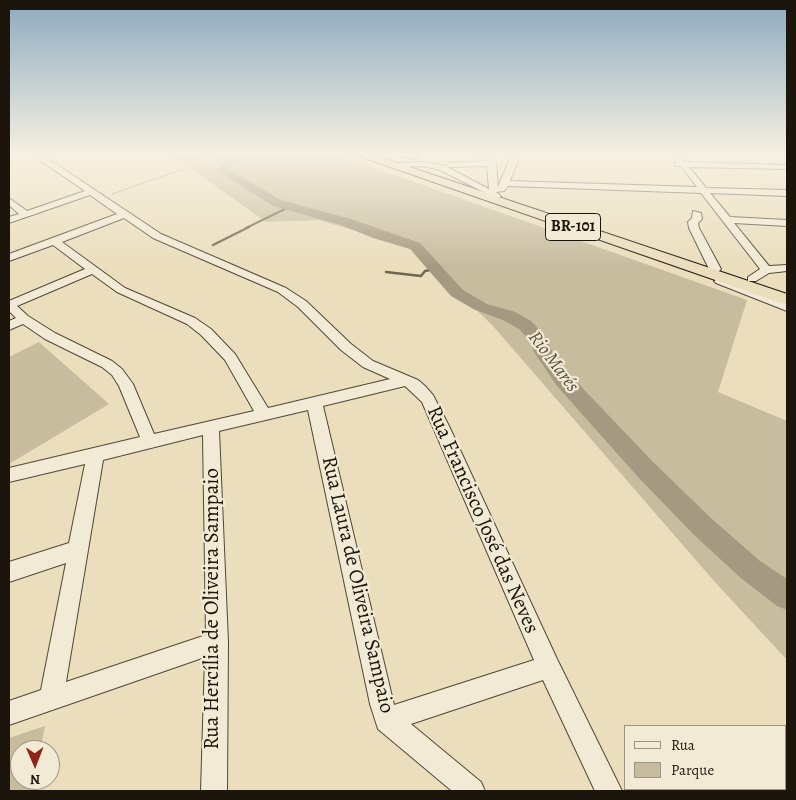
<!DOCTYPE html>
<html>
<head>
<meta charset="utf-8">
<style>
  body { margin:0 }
  #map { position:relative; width:796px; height:800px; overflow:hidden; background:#ebdebd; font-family:Alegreya,serif }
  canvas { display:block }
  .frame { position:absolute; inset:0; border:10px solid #1c150c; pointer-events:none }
  .legend { position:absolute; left:624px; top:725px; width:162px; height:65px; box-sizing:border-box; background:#f2ead4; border:1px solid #9c9584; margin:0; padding:6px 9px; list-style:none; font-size:15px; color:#1c150c }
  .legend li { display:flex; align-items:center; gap:10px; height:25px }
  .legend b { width:25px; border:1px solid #9c9584 }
  .north { position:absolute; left:10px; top:740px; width:50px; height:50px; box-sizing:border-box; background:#f2ead4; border:1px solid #9c9584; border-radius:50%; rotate:179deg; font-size:14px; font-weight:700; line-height:20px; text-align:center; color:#1c150c }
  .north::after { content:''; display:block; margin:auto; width:18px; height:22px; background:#8f2418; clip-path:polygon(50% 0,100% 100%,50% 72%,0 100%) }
</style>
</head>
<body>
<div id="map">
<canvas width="796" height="800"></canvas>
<div class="frame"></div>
<ul class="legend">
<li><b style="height:6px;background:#f2ead4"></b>Rua</li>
<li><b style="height:14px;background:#c8bc9f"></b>Parque</li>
</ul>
<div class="north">N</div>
</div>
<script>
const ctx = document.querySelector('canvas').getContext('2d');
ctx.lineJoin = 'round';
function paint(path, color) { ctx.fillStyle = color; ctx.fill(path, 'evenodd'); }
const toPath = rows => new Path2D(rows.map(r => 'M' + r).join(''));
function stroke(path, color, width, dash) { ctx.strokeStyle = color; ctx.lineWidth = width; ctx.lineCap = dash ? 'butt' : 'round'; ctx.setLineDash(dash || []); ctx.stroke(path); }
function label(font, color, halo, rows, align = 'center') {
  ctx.font = font + ' Alegreya,serif'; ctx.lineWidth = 4.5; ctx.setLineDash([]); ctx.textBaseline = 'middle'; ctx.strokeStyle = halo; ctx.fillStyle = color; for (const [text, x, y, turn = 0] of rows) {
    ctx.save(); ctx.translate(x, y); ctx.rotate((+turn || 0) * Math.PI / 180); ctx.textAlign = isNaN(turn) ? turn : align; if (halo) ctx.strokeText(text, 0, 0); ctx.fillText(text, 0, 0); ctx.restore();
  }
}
const green = toPath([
  [164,154,212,154,185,165],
  [231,154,336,154,747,300,718,392,787,421,787,660,714,581,493,326,412,247,318,220,266,222,190,168],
  [39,342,109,404,9,464,9,357],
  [45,726,40,750,20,750,20,780,35,780,33,791,9,791,9,738]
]);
const streamFar1 = toPath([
  [246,228,291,206]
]);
const stream = toPath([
  [213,245,249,227],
  [386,272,421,276,425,271,435,269]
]);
const river = toPath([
  [237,154,252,154,232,164,229,169,281,200,351,219,420,243,463,290,487,304,515,312,531,321,545,336,552,351,571,376,654,463,712,519,760,561,787,579,787,610,777,606,742,579,694,535,638,477,557,386,534,352,531,342,519,329,503,320,475,310,451,296,410,249,373,238,341,225,273,206,219,172,218,170,224,160,237,154]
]);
const path = toPath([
  [112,194,226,154]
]);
const minor = toPath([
  [31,154,41,154,161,234,286,288,306,301,351,344,373,361,418,380,425,386,433,395,449,426,557,659,622,791,595,791,543,680,411,724,481,782,485,791,452,791,378,729,370,704,308,410,219,431,228,642,227,791,201,791,205,657,9,725,9,701,41,690,66,563,9,582,9,562,69,543,85,464,9,482,9,468,140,437,119,386,112,375,102,367,45,339,23,324,9,330,9,321,16,318,9,311,9,301,85,269,53,245,9,261,9,254,117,214,90,195,9,223,9,217,19,214,9,205,9,198,27,211,85,191,31,154],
  [124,218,153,238,278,292,298,307,341,350,363,367,390,379,268,408,235,354,211,329,195,318,125,288,62,242,124,218],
  [92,274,117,292,187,324,201,335,225,360,254,411,154,434,133,384,122,369,112,361,55,333,28,316,17,306,92,274],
  [405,386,422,402,534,660,394,705,323,406,405,386],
  [203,435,206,635,66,682,103,460,203,435],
  [385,154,413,154,420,157,416,159,385,154],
  [473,154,493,155,496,163,498,187,512,154,520,154,510,181,697,187,681,166,675,166,674,164,677,162,671,154,679,154,685,162,787,165,787,169,689,167,706,188,787,190,787,196,710,193,730,217,787,220,787,226,734,223,769,266,787,265,787,271,769,273,756,281,748,281,748,277,760,269,701,193,508,186,504,191,496,192,501,196,497,199,440,170,424,166,401,167,397,165,401,163,424,162,446,166,449,163,487,161,486,158,473,154],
  [487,166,489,189,447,167,449,167,487,166],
  [693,211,701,213,702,219,698,223,699,228,721,269,719,271,711,271,709,269,689,228,688,222,692,218,693,211],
  [720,278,787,303,787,311,716,283,714,281,720,278]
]);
const highway = toPath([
  [353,154,371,154,787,294,787,305,353,154]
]);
const shields = [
  [573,227,55]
];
const shieldNames = [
  ["BR-101",573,227]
];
const waterNames = [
  ["Rio Marés",553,362,53]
];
const nearStreetnames = [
  ["Rua Francisco José das Neves",482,520,66],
  ["Rua Laura de Oliveira Sampaio",357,585,77],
  ["Rua Hercília de Oliveira Sampaio",213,609,-90]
];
paint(green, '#c8bc9f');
stroke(streamFar1, '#6e6552', 2);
stroke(stream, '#6e6552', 2.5);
paint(river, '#a59a81');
stroke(minor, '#504738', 2);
stroke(highway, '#1c150c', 2);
stroke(path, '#1c150c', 1, [0.5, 1]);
paint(minor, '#f2ead4');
paint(highway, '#ebdebd');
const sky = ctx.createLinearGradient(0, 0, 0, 266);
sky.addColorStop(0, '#8daabf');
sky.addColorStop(0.58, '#f6f0e1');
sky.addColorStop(1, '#f6f0e100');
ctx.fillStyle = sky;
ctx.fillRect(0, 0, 796, 266);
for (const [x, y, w] of shields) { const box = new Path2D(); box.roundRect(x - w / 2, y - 13.5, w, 27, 4); ctx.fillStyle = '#f2ead4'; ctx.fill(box); stroke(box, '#1c150c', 1); }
label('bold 16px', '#1c150c', null, shieldNames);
label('italic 19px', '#5a5141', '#f2ead4', waterNames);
label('21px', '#1c150c', '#f2ead4', nearStreetnames);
</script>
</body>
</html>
